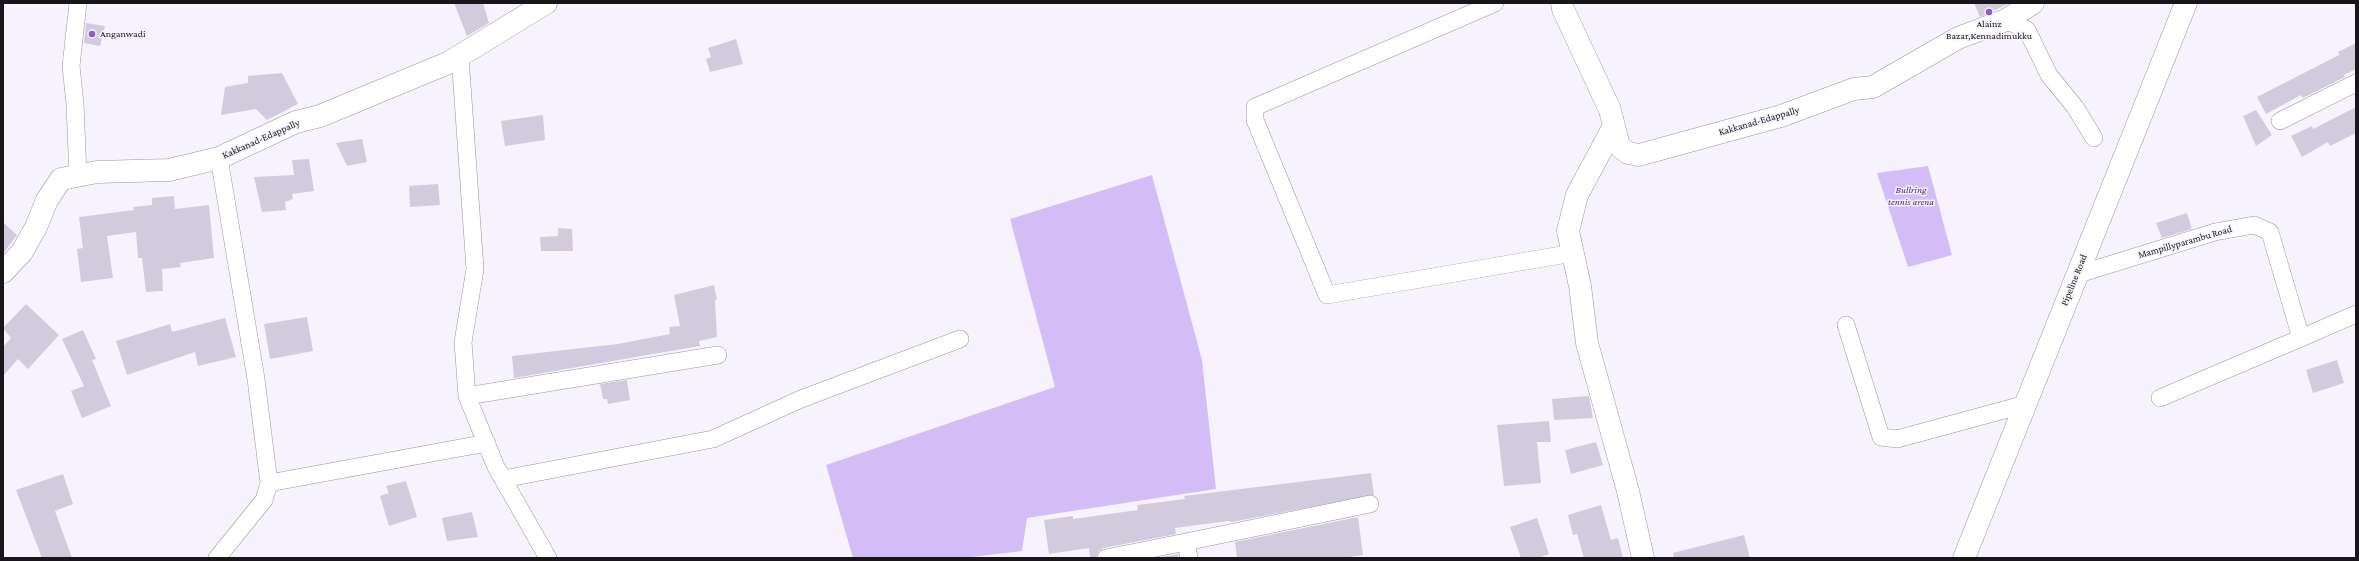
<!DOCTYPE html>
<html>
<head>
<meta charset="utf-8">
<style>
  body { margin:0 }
  #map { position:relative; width:2359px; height:561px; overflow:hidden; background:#f7f3fe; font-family:"Crimson Pro",serif }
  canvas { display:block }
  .frame { position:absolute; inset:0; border:4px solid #18151b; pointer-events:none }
</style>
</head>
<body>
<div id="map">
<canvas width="2359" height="561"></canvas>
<div class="frame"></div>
</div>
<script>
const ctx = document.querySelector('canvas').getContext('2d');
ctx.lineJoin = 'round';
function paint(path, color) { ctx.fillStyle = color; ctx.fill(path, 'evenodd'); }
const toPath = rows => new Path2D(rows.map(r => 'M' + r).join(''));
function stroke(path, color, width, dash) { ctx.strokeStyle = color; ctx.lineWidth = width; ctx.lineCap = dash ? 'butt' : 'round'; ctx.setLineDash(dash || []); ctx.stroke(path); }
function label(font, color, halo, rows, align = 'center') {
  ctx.font = font + ' "Crimson Pro",serif'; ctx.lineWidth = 3; ctx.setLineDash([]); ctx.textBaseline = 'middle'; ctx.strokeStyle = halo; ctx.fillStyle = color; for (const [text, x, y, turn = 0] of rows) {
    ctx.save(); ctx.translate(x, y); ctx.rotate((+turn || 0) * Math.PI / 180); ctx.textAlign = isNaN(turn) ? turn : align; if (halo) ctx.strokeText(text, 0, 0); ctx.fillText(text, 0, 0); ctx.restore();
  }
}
const green = toPath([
  [1928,166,1952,255,1908,267,1877,173],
  [1152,175,1202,360,1216,489,1027,518,1022,551,963,558,853,558,826,465,1055,387,1010,219]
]);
const building = toPath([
  [454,3,483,3,489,23,467,36],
  [1974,3,2010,3,1980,17],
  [86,23,105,26,100,46,84,43],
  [736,39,743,64,710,72,706,59,711,57,708,48],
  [2356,43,2356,69,2344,75,2345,77,2303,98,2301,95,2266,114,2257,97,2339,55,2338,52],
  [282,73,298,104,267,120,256,109,221,115,225,87,248,83,248,76],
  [2356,107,2356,133,2330,146,2328,142,2302,157,2291,136,2312,126,2313,129],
  [2256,110,2272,135,2256,146,2243,116],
  [543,115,545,140,505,146,501,121],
  [362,139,367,162,347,166,336,143],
  [309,159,314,191,292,194,293,199,285,202,286,210,262,212,254,177,294,175,292,160],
  [438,184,440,205,410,207,409,186],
  [174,196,175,209,209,205,214,258,180,263,181,267,162,269,163,291,146,292,142,258,138,258,136,232,107,236,113,278,81,282,77,249,83,248,79,217,134,210,133,207,152,205,152,198],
  [2187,213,2192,229,2162,238,2156,223],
  [3,222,17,235,3,254],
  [558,228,572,229,573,251,541,251,540,237,558,236],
  [714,285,717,300,715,300,717,337,699,341,700,346,514,378,512,356,618,344,670,334,669,327,680,326,674,295],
  [26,304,59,335,28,369,18,359,3,376,3,347,11,338,3,328],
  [307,317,313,351,270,359,264,324],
  [225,318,236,357,198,366,195,352,127,375,116,341,170,324,172,332],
  [83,330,96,359,92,360,111,406,82,418,71,391,84,386,62,339],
  [2337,360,2344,383,2313,393,2306,370],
  [627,380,630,400,608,404,607,399,603,399,600,384],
  [1589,396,1593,418,1554,420,1552,399],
  [1549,421,1551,442,1537,442,1541,483,1504,486,1497,425],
  [1596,442,1603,465,1571,474,1565,450],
  [1371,473,1374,495,1232,522,1228,521,1175,528,1176,534,1104,548,1099,551,1096,558,1090,558,1089,548,1049,554,1044,520,1073,516,1073,519,1138,510,1137,505,1185,499,1184,496],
  [63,474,73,504,55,511,72,558,42,558,16,490],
  [406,481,417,517,389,526,380,496,389,493,386,486],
  [1601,505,1611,540,1618,538,1623,558,1584,558,1577,534,1573,535,1568,515],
  [472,512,478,537,447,541,442,518],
  [1358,517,1363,555,1342,558,1237,558,1235,542],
  [1537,518,1549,554,1538,558,1521,558,1510,527],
  [1744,535,1750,558,1674,558,1673,553],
  [1178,554,1179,558,1157,558]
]);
const street = toPath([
  [1495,3,1255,107,1255,120,1327,295,1573,253],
  [2006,20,2027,30,2049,75,2075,107,2094,138],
  [460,56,475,269,463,342,467,396,496,467,548,558],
  [2280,121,2356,83],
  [78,176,75,104,71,66,78,3],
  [2076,275,2215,232,2254,225,2270,232,2301,338,2356,314],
  [1846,325,1881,437,1897,439,2026,404],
  [467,396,718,355],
  [2160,398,2301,338],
  [503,479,713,439,801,399,960,339],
  [269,483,487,443],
  [1186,542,1370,504],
  [217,558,264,500,269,483,256,379,219,158],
  [1106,558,1186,542,1189,558]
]);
const secondary = toPath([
  [1562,3,1563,9,1610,110,1619,146,1628,153,1639,155,1781,116,1854,89,1873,87,1958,38,2006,20,2033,3],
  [1614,126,1577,195,1568,231,1580,286,1587,343,1628,491,1643,558],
  [3,272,22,252,36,227,47,200,61,179,97,172,169,170,219,158,296,122,320,116,448,63,546,3],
  [1964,558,2186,3]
]);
const markers = [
  [1989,12,4,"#9158d0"],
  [92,34,4,"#9158d0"]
];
const poiNames = [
  ["Alainz",1989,24],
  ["Bazar,Kennadimukku",1989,36],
  ["Anganwadi",100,34,"left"]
];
const streetNames = [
  ["Kakkanad-Edappally",1759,121,-16],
  ["Kakkanad-Edappally",261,139,-24],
  ["Mampillyparambu Road",2185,242,-16],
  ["Pipeline Road",2074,280,-68]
];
const parkNames = [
  ["Bullring",1911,190],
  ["tennis arena",1911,202]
];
paint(green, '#d4bdf7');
paint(building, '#d2cbdd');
stroke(street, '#9a93a4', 18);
stroke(secondary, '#9a93a4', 23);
stroke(street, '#fff', 17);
stroke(secondary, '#fff', 22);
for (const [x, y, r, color] of markers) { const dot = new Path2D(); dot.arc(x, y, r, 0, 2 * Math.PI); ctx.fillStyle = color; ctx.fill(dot); stroke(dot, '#f7f3fe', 1.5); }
label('10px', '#18151b', '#f7f3fe', poiNames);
label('10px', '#18151b', '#f7f3fe', streetNames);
label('italic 10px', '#52277d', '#f7f3fe', parkNames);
</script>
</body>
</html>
